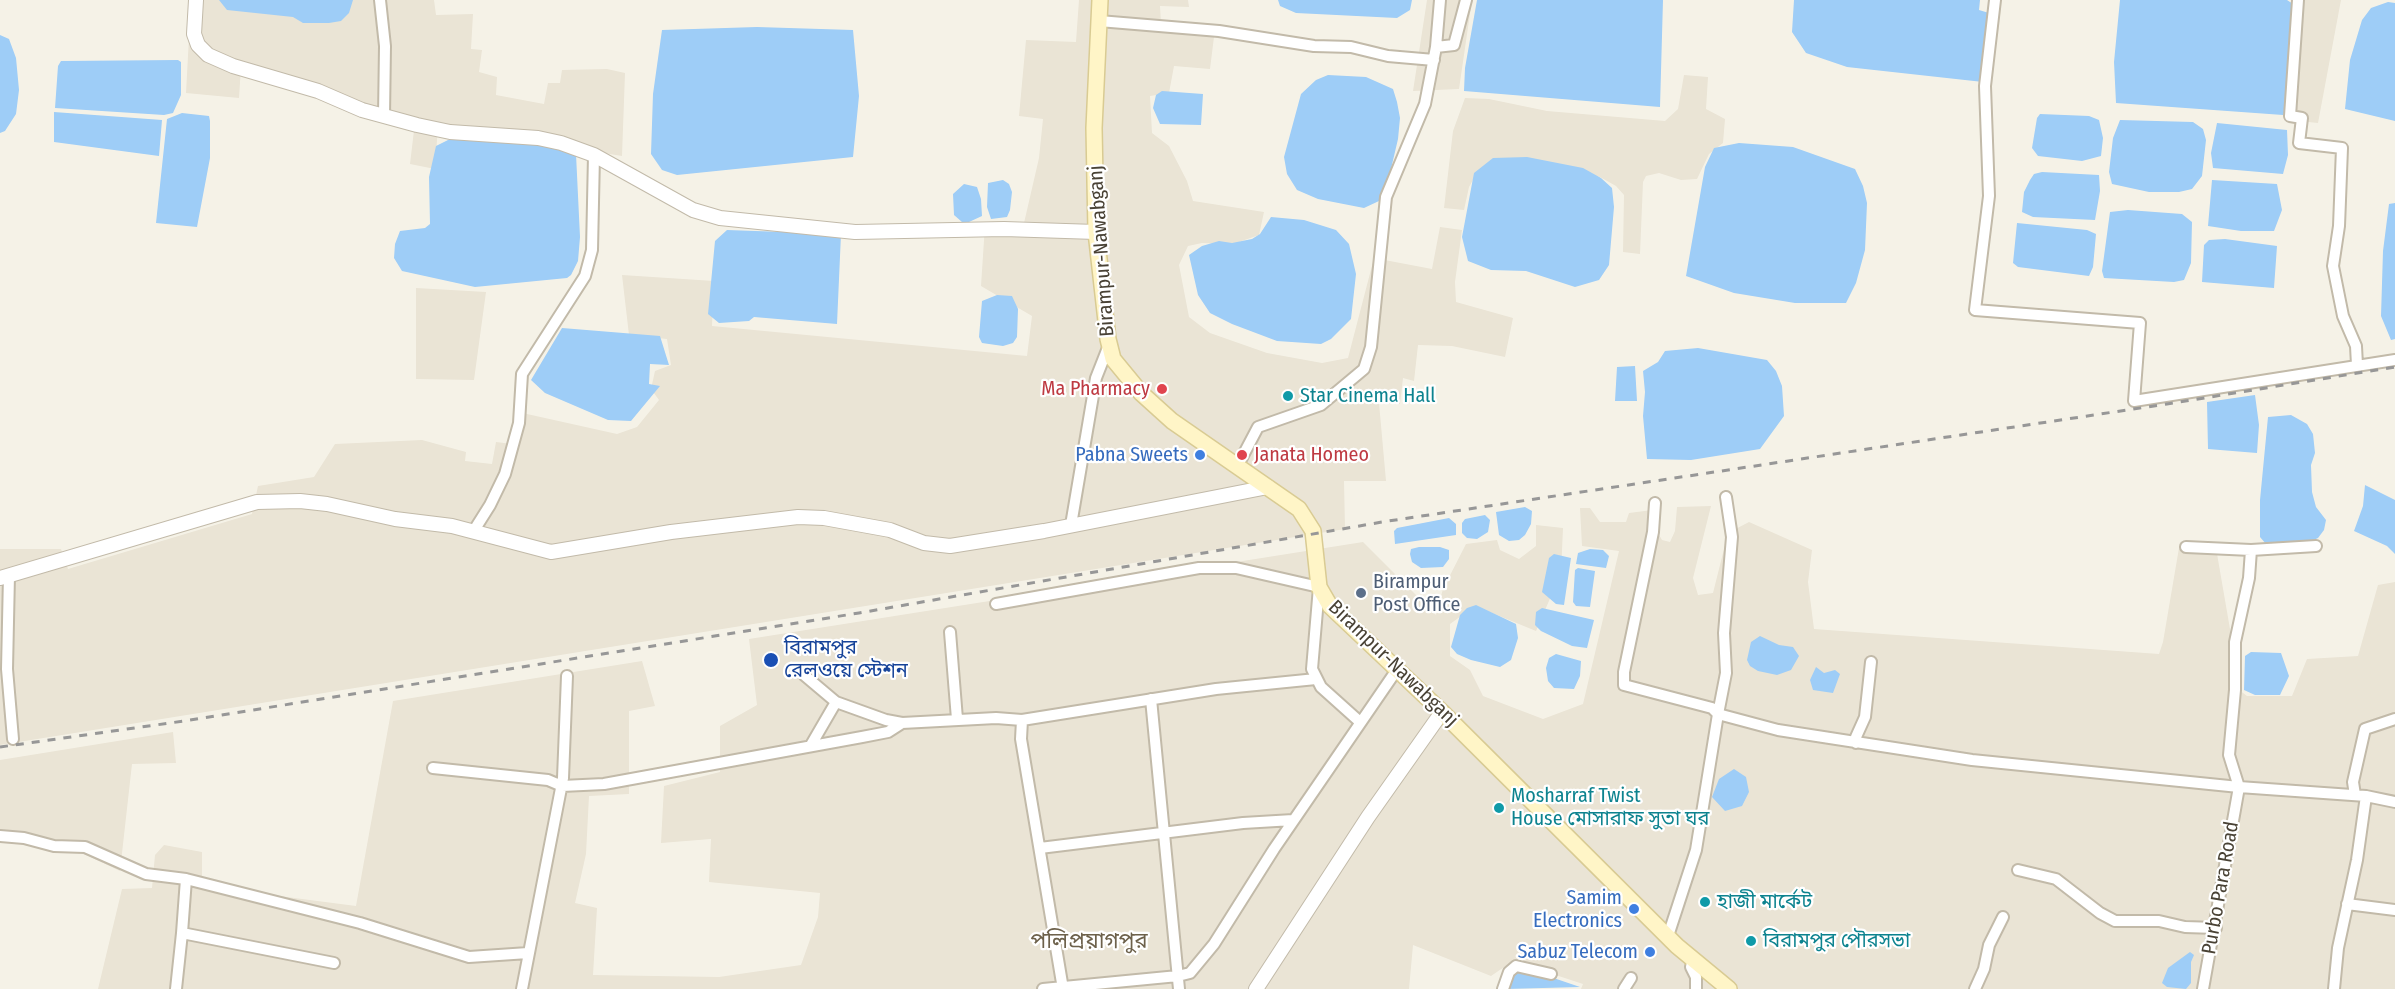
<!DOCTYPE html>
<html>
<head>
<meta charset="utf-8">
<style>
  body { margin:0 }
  canvas { display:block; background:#f5f2e7 }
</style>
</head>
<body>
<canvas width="2395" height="989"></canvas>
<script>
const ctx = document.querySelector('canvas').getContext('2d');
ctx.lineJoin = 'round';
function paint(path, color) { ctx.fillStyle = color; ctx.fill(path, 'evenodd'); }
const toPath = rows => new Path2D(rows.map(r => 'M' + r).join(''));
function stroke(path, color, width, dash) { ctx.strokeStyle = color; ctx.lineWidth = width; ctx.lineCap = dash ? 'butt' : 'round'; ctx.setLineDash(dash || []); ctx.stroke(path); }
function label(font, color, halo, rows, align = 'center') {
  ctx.font = font + ' "Fira Sans Condensed","Noto Sans Bengali",sans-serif'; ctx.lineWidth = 4.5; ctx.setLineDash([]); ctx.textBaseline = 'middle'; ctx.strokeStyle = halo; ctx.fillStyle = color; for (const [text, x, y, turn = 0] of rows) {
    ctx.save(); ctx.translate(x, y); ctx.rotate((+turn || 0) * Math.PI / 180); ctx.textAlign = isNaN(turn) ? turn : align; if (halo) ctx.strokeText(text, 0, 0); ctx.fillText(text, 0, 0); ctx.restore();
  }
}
const residential = toPath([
  [191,0,434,0,436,15,473,14,471,49,482,50,479,72,497,77,496,95,544,104,548,83,560,83,562,70,607,69,625,73,622,156,438,126,435,169,410,164,415,122,241,67,239,98,186,93],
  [1079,0,1188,0,1189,7,1160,6,1161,24,1215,29,1210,69,1174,66,1169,93,1150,96,1152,133,1169,146,1187,181,1193,201,1264,212,1259,235,1233,244,1202,243,1188,246,1179,265,1189,317,1210,333,1267,353,1322,363,1348,358,1374,258,1432,269,1440,227,1462,230,1455,282,1456,302,1513,318,1505,357,1452,346,1418,345,1414,381,1403,378,1400,404,1379,403,1386,481,1344,481,1345,529,0,745,0,549,61,549,68,569,252,514,258,486,314,477,335,444,422,440,466,452,465,461,492,464,496,442,512,444,518,412,617,434,637,427,659,400,651,389,655,371,671,365,667,339,629,335,622,275,714,281,712,326,1027,356,1032,316,981,286,985,225,1024,223,1039,158,1043,119,1019,116,1026,40,1076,42],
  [1427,0,1472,0,1459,89,1413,91],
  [2300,0,2341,0,2318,123,2289,120],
  [1684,75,1708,77,1706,109,1725,119,1723,143,1709,154,1697,179,1681,180,1659,173,1646,176,1643,182,1640,254,1623,252,1624,195,1616,186,1600,177,1569,169,1478,171,1469,187,1464,210,1444,208,1453,131,1465,98,1489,99,1547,111,1665,121,1678,109],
  [416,288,486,292,474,380,416,379],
  [1711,506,1693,578,1698,595,1713,593,1728,533,1749,522,1812,550,1808,582,1814,629,2159,654,2163,642,2180,542,2216,548,2230,629,2230,683,2247,696,2292,696,2307,659,2358,656,2378,585,2395,582,2395,989,1581,989,1583,984,1513,961,1491,976,1413,945,1409,989,98,989,122,889,152,888,155,855,164,845,202,852,202,886,356,906,393,701,642,661,655,706,629,711,629,794,589,796,586,854,575,903,597,908,593,975,719,977,801,965,818,917,820,893,709,882,711,839,661,843,664,786,720,772,720,726,757,705,749,639,1363,542,1436,615,1443,589,1466,544,1497,540,1500,550,1519,559,1536,546,1536,525,1563,528,1561,573,1536,631,1475,606,1450,624,1450,656,1470,670,1483,696,1543,719,1583,704,1619,551,1582,546,1580,508,1590,508,1600,522,1626,522,1629,513,1660,509,1658,533,1662,540,1670,542,1675,531,1677,507],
  [173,732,176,763,132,764,120,871,82,853,51,852,22,843,0,842,0,760]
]);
const water = toPath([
  [219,0,353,0,349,13,341,21,329,23,303,23,293,17,227,10],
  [1278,0,1412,0,1410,10,1397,18,1296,13,1280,6],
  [1477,0,1663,0,1660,107,1464,91,1465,68],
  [1794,0,1980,0,1979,10,1989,13,1983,82,1847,67,1806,53,1792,32],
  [2120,0,2287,0,2296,6,2287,106,2283,115,2116,103,2114,62],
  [2388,2,2395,3,2395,121,2345,109,2350,60,2362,20,2371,8],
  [757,27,853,30,859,96,853,157,677,175,662,170,651,154,653,94,662,30],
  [0,35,9,39,16,58,19,90,16,114,5,131,0,133],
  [178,60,181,62,181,95,173,113,164,115,55,108,58,66,61,61],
  [1328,75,1366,77,1393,89,1397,102,1400,118,1398,139,1387,186,1379,201,1364,208,1318,199,1297,190,1287,174,1284,157,1301,94,1316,80],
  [1162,91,1203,94,1201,125,1160,124,1153,108,1156,95],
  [54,112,162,120,159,156,54,142],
  [182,113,209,116,210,121,210,158,197,227,156,223,167,119],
  [2040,114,2089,116,2099,120,2103,138,2101,156,2082,161,2038,156,2032,148,2037,118],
  [2120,120,2193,122,2203,129,2206,140,2202,176,2192,189,2179,192,2149,192,2112,184,2109,172,2113,138],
  [2217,123,2287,130,2288,155,2283,174,2213,168,2211,153],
  [466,138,548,145,576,154,580,237,578,261,571,275,567,278,475,287,402,271,394,258,395,244,400,231,425,228,430,224,429,177,436,146,448,140],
  [1739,143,1793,147,1855,169,1863,186,1867,203,1865,250,1856,283,1846,303,1795,303,1734,293,1686,276,1705,167,1714,148],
  [1527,157,1583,168,1601,178,1612,188,1614,207,1609,265,1599,280,1575,287,1526,271,1491,270,1468,261,1462,237,1474,173,1493,158],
  [2042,172,2099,175,2100,191,2095,220,2033,217,2022,212,2024,192,2030,180,2034,174],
  [1003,180,1009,184,1012,192,1010,210,1007,217,991,219,987,207,988,183],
  [2212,180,2277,184,2282,210,2274,231,2241,231,2208,226],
  [964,184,977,187,981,199,982,216,969,222,962,222,954,215,953,194],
  [2395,203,2395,339,2391,340,2381,316,2383,251,2389,204],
  [2128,210,2182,214,2192,222,2191,263,2184,280,2174,282,2104,278,2102,271,2110,212],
  [1271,217,1304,220,1336,230,1349,244,1356,274,1351,319,1331,339,1321,344,1277,341,1232,324,1210,313,1198,295,1189,255,1202,246,1219,241,1232,243,1252,239,1260,234],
  [2017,223,2087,230,2096,234,2093,267,2089,276,2018,267,2013,263],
  [727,230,841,234,837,324,754,317,749,321,719,323,708,314,715,241],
  [2225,239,2277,246,2274,288,2202,282,2204,245,2209,240],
  [997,295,1012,296,1018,309,1017,337,1013,343,1003,346,982,343,979,337,982,301],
  [562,328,660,336,669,365,650,364,649,384,660,386,631,421,608,420,545,393,531,380],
  [1698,348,1767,360,1776,371,1782,386,1784,416,1760,449,1691,460,1647,459,1643,416,1645,392,1643,371,1658,362,1665,351],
  [1635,366,1637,401,1615,401,1617,367],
  [2255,395,2259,425,2257,453,2208,449,2207,402],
  [2291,415,2307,424,2313,434,2315,453,2311,465,2312,492,2316,507,2326,520,2324,530,2318,538,2307,543,2266,544,2260,537,2260,500,2268,417],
  [2365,485,2395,500,2395,554,2387,546,2354,531,2363,506],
  [1525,507,1532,511,1531,524,1525,535,1519,540,1509,541,1499,535,1496,512],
  [1485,515,1490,520,1488,532,1477,539,1467,538,1462,533,1462,523,1465,519],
  [1449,518,1456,524,1456,535,1395,544,1394,531,1397,528],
  [1419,547,1440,547,1449,550,1449,559,1443,567,1421,568,1412,562,1410,554,1411,549],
  [1590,549,1603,550,1609,556,1606,568,1576,564,1578,553],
  [1554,554,1571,558,1564,605,1556,604,1542,592,1549,558],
  [1578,568,1595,571,1590,607,1576,606,1573,602,1575,570],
  [1476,605,1516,624,1518,638,1511,660,1500,667,1471,660,1457,654,1451,647,1460,615,1467,608],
  [1542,608,1594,620,1587,648,1572,646,1541,631,1535,625,1536,612],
  [1760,636,1779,645,1793,647,1799,656,1791,670,1777,675,1758,671,1750,666,1747,660,1751,642],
  [2251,652,2281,653,2289,676,2280,695,2255,695,2244,690,2245,656],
  [1556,654,1581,661,1580,676,1574,689,1554,688,1548,681,1546,668,1549,658],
  [1816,667,1824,673,1835,670,1840,674,1833,693,1813,690,1810,680],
  [1734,769,1746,777,1749,792,1742,806,1725,811,1712,797,1719,779],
  [2190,952,2194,955,2191,962,2191,983,2186,989,2167,987,2162,983,2168,968],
  [1513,969,1533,971,1580,987,1506,989]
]);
const minor = toPath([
  [380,0,385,46,384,116],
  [1995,0,1985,86,1989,196,1975,310,2140,323,2134,401,2395,360],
  [2298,0,2290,116,2302,118,2299,143,2342,148,2339,226,2333,266,2343,316,2356,346,2357,365],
  [1099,21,1219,31,1314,46,1351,47,1388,56,1434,60],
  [1436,47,1454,45,1466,0],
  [1238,465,1258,427,1321,405,1364,369,1371,347,1386,197,1425,104,1436,47,1440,0],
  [1655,503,1653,532,1624,672,1624,685,1712,708,1718,714],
  [1071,525,1096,378,1109,345],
  [473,532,490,505,505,474,519,423,522,374,585,276,592,250,594,155],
  [2186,547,2251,550,2316,546],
  [9,575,7,669,13,739],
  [996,604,1199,568,1236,568,1319,587,1312,669,1321,687,1360,722],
  [950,632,957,719],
  [804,675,836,702,886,720,902,723,996,718,1022,720,1216,689,1316,679],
  [1151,699,1179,989],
  [1718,714,1726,673,1724,633,1732,537,1726,497],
  [1022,720,1021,739,1063,989],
  [1856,743,1856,737,1865,717,1871,662],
  [811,745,836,702],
  [433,768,548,780,562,786,604,784,862,737,888,732,902,723],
  [2355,795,2353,782,2365,729,2395,719],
  [0,836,24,838,54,846,85,847,146,874,186,879,182,933,334,963],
  [1040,848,1243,823,1293,820],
  [2018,870,2056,879,2100,913,2115,921,2159,921,2185,927,2216,928],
  [186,879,360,923,469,957,528,953],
  [2347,904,2395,910],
  [1668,936,1696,850,1718,714,1778,730,1972,760,2239,787,2366,796,2395,802],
  [1693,959,1691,967,1696,977,1696,989],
  [176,989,182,933],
  [522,989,563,778,567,676],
  [1043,989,1178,976,1190,973,1214,944,1274,849,1396,671],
  [1503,989,1509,972,1516,966,1551,974],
  [1624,989,1631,978],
  [1975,989,1984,969,1989,945,2003,917],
  [2203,989,2239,787,2229,755,2235,690,2235,642,2249,578,2251,550],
  [2334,989,2338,948,2357,860,2366,796]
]);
const tertiary = toPath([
  [196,0,194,34,198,45,208,55,233,66,318,91,362,110,417,125,450,132,538,138,561,143,594,155,693,210,720,218,855,232,1004,229,1096,232],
  [0,578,257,502,300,501,327,504,395,519,452,526,551,552,671,532,798,517,824,518,890,530,924,543,950,546,1044,531,1268,487],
  [1256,989,1368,817,1442,712]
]);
const secondary = toPath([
  [1100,0,1094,128,1096,232,1108,339,1113,359,1141,393,1172,421,1299,509,1313,531,1319,587,1330,606,1442,712,1677,946,1729,989]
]);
const rail = toPath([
  [0,747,184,721,859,613,1382,522,2167,404,2395,367]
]);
const markers = [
  [1162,389,6,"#e0444e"],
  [1288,396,6,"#0f9aa8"],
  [1200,455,6,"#3f7fe0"],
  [1242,455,6,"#e0444e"],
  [1361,593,6,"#5c6f8a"],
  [771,660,8,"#1a4fb4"],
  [1499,808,6,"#0f9aa8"],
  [1705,902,6,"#0f9aa8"],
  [1634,909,6,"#3f7fe0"],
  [1751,941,6,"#0f9aa8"],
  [1650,952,6,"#3f7fe0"]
];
const streetNames = [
  ["Birampur-Nawabganj",1102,251,-94],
  ["Birampur-Nawabganj",1393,664,44],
  ["Purbo Para Road",2221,888,-80]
];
const healthNames = [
  ["Ma Pharmacy",1150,389],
  ["Janata Homeo",1254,455,"left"]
];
const cultureNames = [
  ["Star Cinema Hall",1300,396],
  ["Mosharraf Twist",1511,796],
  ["House মোসারাফ সুতা ঘর",1511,819],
  ["হাজী মার্কেট",1717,902],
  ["বিরামপুর পৌরসভা",1763,941]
];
const shopNames = [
  ["Pabna Sweets",1188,455],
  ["Samim",1622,898],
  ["Electronics",1622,921],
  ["Sabuz Telecom",1638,952]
];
const serviceNames = [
  ["Birampur",1373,582],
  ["Post Office",1373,605]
];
const transitNames = [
  ["বিরামপুর",784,648],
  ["রেলওয়ে স্টেশন",784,671]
];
const quarterNames = [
  ["পলিপ্রয়াগপুর",1089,942]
];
paint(residential, '#eae4d5');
paint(water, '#9ecdf7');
stroke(minor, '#c2baa9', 14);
stroke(tertiary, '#c2baa9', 16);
stroke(secondary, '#d9cb93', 18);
stroke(minor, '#fff', 10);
stroke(tertiary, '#fff', 14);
stroke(secondary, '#fff5c7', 15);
stroke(rail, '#979797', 3, [8, 8]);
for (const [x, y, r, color] of markers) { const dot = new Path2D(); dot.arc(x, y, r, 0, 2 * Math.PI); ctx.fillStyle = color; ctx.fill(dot); stroke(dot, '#fff', 2); }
label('20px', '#494235', '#fff', streetNames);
label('20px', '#be3a42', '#fff', healthNames, 'right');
label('20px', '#0d838f', '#fff', cultureNames, 'left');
label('20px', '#366cbe', '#fff', shopNames, 'right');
label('20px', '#4e5e75', '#fff', serviceNames, 'left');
label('20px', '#164399', '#fff', transitNames, 'left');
label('22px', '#6d614b', '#fff', quarterNames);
</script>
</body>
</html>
